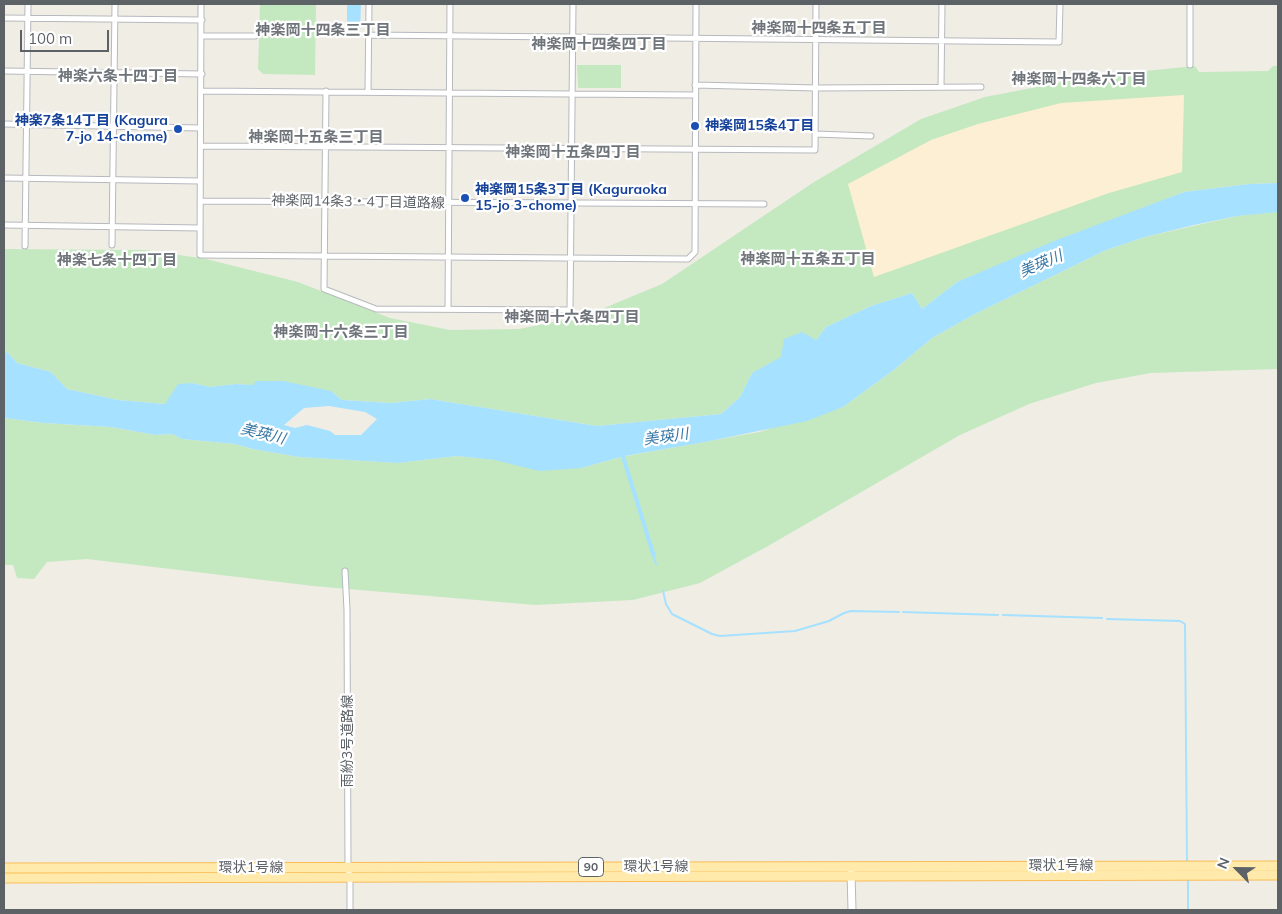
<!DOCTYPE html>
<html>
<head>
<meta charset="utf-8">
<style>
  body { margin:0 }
  #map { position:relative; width:1282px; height:914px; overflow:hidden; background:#f0ede5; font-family:Mulish,sans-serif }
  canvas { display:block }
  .frame { position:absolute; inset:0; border:5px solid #5d6267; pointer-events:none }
  .north { position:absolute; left:1212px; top:844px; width:50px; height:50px; -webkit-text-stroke:4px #fff; paint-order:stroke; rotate:293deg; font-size:14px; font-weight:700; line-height:20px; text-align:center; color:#5d6267 }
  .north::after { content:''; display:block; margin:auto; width:18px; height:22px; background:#5d6267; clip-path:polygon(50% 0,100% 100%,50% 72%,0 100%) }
  .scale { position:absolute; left:20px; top:30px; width:89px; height:22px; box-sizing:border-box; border:2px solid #5d6267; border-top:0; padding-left:6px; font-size:15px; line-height:18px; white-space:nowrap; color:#5d6267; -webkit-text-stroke:4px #fff; paint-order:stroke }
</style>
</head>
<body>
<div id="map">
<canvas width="1282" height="914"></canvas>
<div class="frame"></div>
<div class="north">N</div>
<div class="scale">100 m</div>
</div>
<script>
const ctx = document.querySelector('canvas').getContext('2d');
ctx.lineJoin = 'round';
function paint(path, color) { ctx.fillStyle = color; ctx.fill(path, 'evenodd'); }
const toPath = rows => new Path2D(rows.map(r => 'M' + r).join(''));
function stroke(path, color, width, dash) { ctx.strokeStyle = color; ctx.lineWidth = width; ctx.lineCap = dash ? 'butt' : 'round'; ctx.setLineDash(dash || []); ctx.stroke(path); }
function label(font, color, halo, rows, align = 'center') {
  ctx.font = font + ' Mulish,"Noto Sans JP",sans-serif'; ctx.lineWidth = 4.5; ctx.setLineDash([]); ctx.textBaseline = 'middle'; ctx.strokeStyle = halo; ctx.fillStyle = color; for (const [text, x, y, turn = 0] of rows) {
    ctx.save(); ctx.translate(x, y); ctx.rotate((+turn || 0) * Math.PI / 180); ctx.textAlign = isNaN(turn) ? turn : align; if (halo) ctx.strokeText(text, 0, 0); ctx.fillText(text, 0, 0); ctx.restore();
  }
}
const green = toPath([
  [260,4,316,4,315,75,263,74,258,69],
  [577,65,621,65,621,88,578,88],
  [1195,66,1199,72,1268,71,1273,66,1278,66,1278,183,1249,184,1184,192,957,282,922,309,912,293,871,306,826,327,816,340,752,373,740,397,721,414,597,426,430,399,391,403,342,400,331,391,236,384,210,387,192,383,165,404,118,400,67,389,51,372,17,363,8,353,4,351,4,249,146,250,206,259,298,282,390,318,450,330,519,329,585,316,662,284,814,182,921,119,985,97,1094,76],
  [1269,212,1278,212,1278,369,1151,373,1096,383,1029,404,960,435,768,546,700,583,633,600,535,605,313,586,87,559,47,562,34,579,17,578,13,565,4,565,4,418,44,423,111,427,155,435,172,434,182,439,235,444,253,449,299,457,398,463,457,456,581,468,621,457,759,432,843,407,895,369,932,338,973,315,1106,250,1145,237,1237,216]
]);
const sand = toPath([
  [1184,95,1182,172,1109,193,874,277,848,184,931,140,978,124,1061,103]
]);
const water = toPath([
  [347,4,361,4,360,31,347,31],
  [1278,183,1278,212,1237,216,1194,225,1145,237,1106,250,973,315,932,338,895,369,843,407,807,421,705,442,625,456,656,556,652,557,621,457,581,468,539,471,495,460,457,456,398,463,299,457,253,449,235,444,182,439,172,434,155,435,111,427,44,423,4,418,4,351,8,353,17,363,51,372,67,389,118,400,165,404,178,384,192,383,210,387,236,384,253,385,256,381,283,381,331,391,342,400,391,403,430,399,597,426,721,414,740,397,752,373,781,357,784,339,802,332,816,340,826,327,871,306,912,293,922,309,957,282,1054,241,1184,192,1249,184],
  [329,406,365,412,377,419,361,435,335,435,330,431,307,425,295,428,284,425,304,408]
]);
const stream = toPath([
  [653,555,656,564],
  [663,591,666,604,672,614,712,634,720,636,795,631,829,621,844,613,851,611,899,612],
  [903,612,998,615],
  [1003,615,1102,618],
  [1107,619,1180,621,1185,624,1187,863],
  [1188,878,1188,910]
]);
const minor = toPath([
  [201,4,200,255,688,259,695,252,696,4],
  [4,18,202,20],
  [368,35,1059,42,1060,4],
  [202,36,255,36],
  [1190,65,1190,4],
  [4,71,202,74],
  [695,85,816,88,981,87],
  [941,87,942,4],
  [201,91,695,95],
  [326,91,324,289,376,309,570,310,573,4],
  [368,91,369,4],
  [4,124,200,128],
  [815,134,871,136],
  [201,146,815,150,816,4],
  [4,178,200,181],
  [200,201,764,204],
  [4,225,200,228],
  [112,245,115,4],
  [25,246,28,4],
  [448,309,450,4],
  [345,571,347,610,348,868,350,877,350,910]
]);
const tertiary = toPath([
  [851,873,852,910]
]);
const primary = toPath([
  [4,868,1278,866],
  [4,878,1278,875]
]);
const markers = [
  [695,126,5,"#1a4fb4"],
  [178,129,5,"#1a4fb4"],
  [465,198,5,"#1a4fb4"]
];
const shields = [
  [591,867,25]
];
const shieldNames = [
  ["90",591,867]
];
const transitNames = [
  ["神楽7条14丁目 (Kagura",168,121,"right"],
  ["7-jo 14-chome)",168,137,"right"],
  ["神楽岡15条4丁目",705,126],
  ["神楽岡15条3丁目 (Kaguraoka",475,190],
  ["15-jo 3-chome)",475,206]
];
const streetNames = [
  ["神楽岡14条3・4丁目道路線",358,202,1],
  ["雨紛3号道路線",348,741,-90],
  ["環状1号線",1061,866],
  ["環状1号線",656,867],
  ["環状1号線",251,868]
];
const neighbourhoodNames = [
  ["神楽岡十四条五丁目",819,28],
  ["神楽岡十四条三丁目",323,30],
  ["神楽岡十四条四丁目",599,44],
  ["神楽六条十四丁目",118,76],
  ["神楽岡十四条六丁目",1079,79],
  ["神楽岡十五条三丁目",316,137],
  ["神楽岡十五条四丁目",573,152],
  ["神楽岡十五条五丁目",808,259],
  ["神楽七条十四丁目",117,260],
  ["神楽岡十六条四丁目",572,317],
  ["神楽岡十六条三丁目",341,332]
];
const waterNames = [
  ["美瑛川",1041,264,-23],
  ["美瑛川",263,434,14],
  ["美瑛川",666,437,-8]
];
paint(green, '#c4e9c0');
paint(sand, '#fdefd4');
paint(water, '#a6e1ff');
stroke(stream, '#a6e1ff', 2);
stroke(minor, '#b6b9bd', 7);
stroke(tertiary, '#b6b9bd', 9);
stroke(primary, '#fabc54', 11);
stroke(minor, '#fff', 5);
stroke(tertiary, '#fff', 7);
stroke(primary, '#ffeaab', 9);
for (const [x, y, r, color] of markers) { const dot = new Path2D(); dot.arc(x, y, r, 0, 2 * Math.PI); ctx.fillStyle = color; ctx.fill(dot); stroke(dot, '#fff', 2); }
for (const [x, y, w] of shields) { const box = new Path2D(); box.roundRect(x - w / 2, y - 9.5, w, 19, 4); ctx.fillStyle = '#fff'; ctx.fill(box); stroke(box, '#5d6267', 1); }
label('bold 12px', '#5d6267', null, shieldNames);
label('bold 14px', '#164399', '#fff', transitNames, 'left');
label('14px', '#5d6267', '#fff', streetNames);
label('bold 15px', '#6e7479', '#fff', neighbourhoodNames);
label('italic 15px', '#3777a6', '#fff', waterNames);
</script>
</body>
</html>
